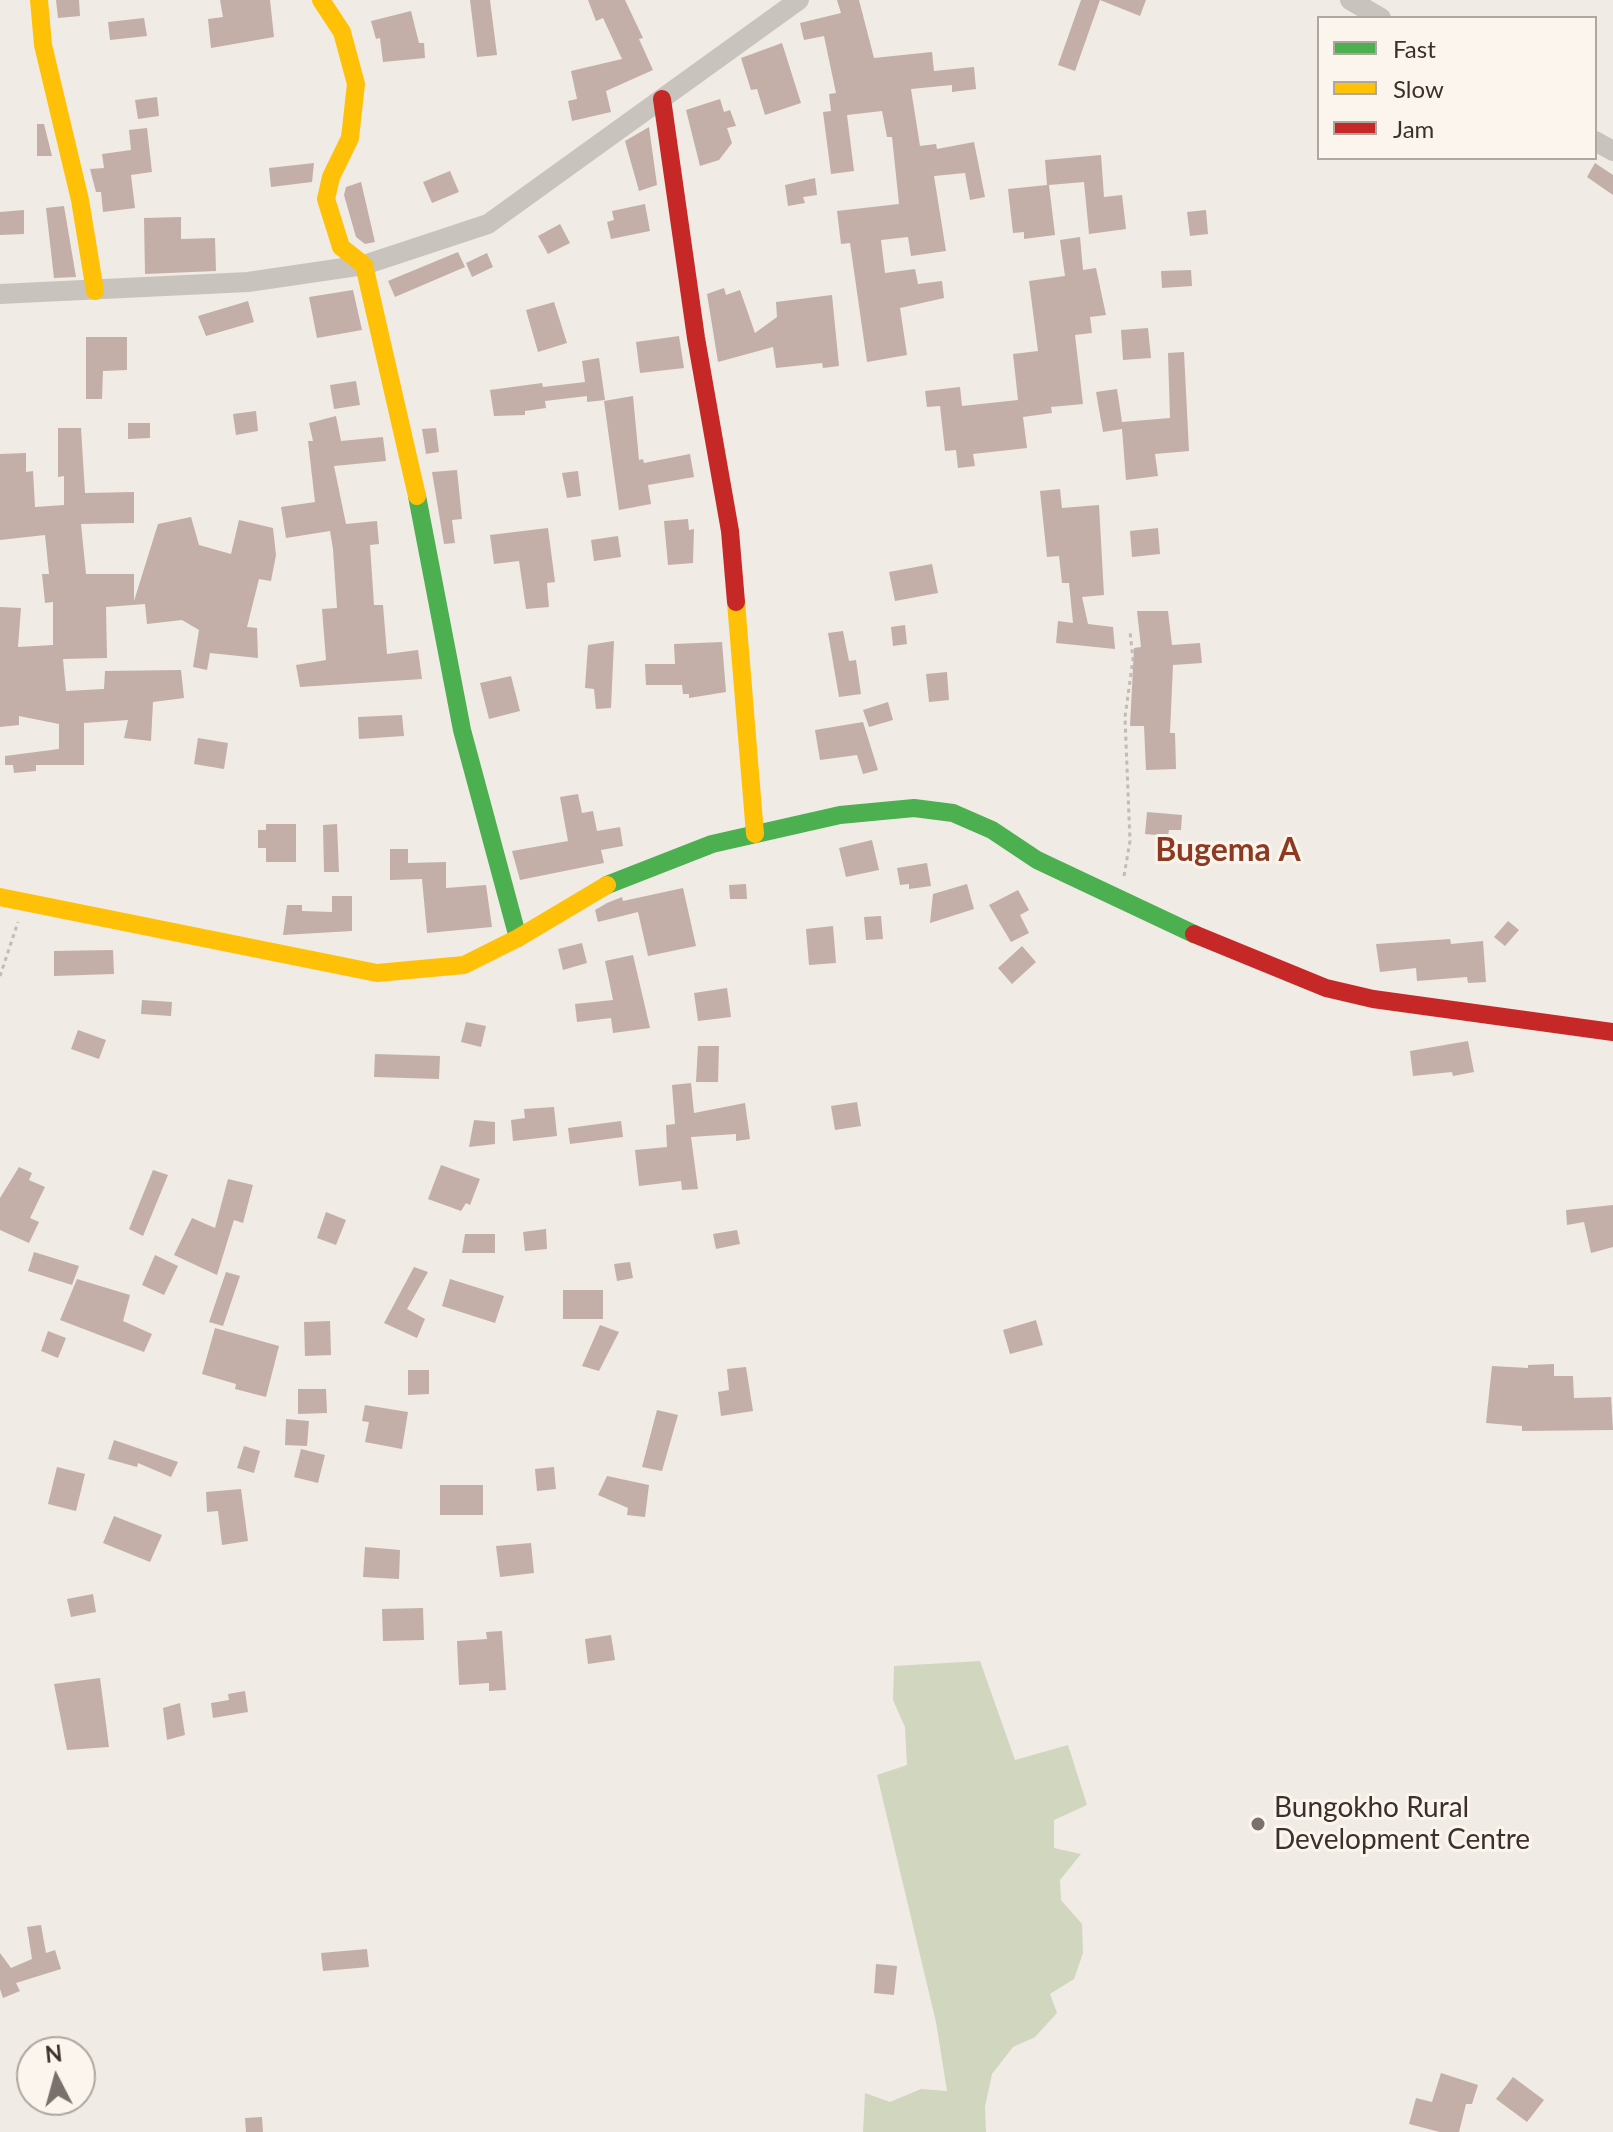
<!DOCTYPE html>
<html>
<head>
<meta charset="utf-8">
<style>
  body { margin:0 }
  #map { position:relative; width:1613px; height:2132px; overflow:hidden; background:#f0ebe5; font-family:Lato,sans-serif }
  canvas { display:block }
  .legend { position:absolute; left:1317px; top:16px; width:280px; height:144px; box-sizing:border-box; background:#fbf5ee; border:2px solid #aea6a0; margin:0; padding:10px 14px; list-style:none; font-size:24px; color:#3b302b }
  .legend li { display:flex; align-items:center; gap:16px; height:40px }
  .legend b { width:40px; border:2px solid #aea6a0 }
  .north { position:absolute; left:16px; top:2036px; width:80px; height:80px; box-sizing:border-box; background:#fbf5ee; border:2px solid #aea6a0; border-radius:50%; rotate:354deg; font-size:22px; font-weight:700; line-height:32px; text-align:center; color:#3b302b }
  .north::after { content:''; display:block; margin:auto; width:28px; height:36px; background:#7a716c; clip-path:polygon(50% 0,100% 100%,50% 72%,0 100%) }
</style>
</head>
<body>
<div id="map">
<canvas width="1613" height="2132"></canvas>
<ul class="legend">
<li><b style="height:10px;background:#4caf50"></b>Fast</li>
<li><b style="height:10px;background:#ffc107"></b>Slow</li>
<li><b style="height:10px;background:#c62828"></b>Jam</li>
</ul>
<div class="north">N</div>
</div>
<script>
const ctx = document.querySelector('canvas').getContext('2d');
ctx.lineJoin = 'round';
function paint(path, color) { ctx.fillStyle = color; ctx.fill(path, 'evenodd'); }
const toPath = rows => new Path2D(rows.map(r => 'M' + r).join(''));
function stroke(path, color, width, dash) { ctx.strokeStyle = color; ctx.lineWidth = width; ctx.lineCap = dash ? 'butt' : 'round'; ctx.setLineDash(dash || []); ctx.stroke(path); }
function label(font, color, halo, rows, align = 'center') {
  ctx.font = font + ' Lato,sans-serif'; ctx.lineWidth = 6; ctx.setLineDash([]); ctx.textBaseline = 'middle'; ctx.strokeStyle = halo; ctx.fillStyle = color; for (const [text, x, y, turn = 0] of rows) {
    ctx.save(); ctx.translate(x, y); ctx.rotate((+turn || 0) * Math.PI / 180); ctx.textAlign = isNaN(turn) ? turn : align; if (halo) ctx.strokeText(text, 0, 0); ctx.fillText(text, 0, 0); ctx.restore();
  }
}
const green = toPath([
  [980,1661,1015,1760,1068,1745,1087,1805,1054,1820,1054,1848,1081,1854,1060,1880,1061,1900,1082,1924,1083,1953,1074,1979,1050,1994,1057,2013,1035,2037,1013,2047,992,2074,985,2107,986,2132,863,2132,865,2093,890,2102,921,2089,947,2091,936,2022,877,1775,907,1765,905,1727,893,1700,894,1666]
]);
const building = toPath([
  [56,0,79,0,80,16,58,18],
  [220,0,270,0,274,37,211,48,208,19,223,17],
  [470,0,490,0,497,55,477,57],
  [588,0,625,0,643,38,639,39,653,70,606,91,611,112,572,121,568,101,577,99,571,71,622,59,603,18,596,21],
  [837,0,859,0,874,58,932,52,934,71,974,67,976,89,952,92,952,85,911,89,920,146,936,144,937,149,974,142,985,197,970,200,965,173,934,176,946,251,911,256,908,237,881,240,885,273,915,269,918,284,942,281,944,298,900,308,907,355,867,362,850,243,841,244,837,211,899,204,892,137,887,137,882,111,847,115,854,171,831,174,823,112,831,111,829,94,836,93,824,36,804,40,800,23,841,13],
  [1081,0,1100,0,1075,71,1058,65],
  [1100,0,1146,0,1140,16],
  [411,11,419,43,424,43,425,58,383,62,380,38,376,39,371,21],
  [144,18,147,36,110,40,108,22],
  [782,43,801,103,765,115,757,89,751,90,741,58],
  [157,97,159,116,138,119,135,100],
  [720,99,724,112,730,110,736,126,727,128,732,143,719,160,700,166,686,110],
  [37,124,44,124,52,156,37,156],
  [649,127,657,185,639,191,625,141],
  [147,128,152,172,131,175,135,208,103,212,101,192,96,192,90,169,104,168,102,154,131,150,129,130],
  [1101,155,1104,197,1122,195,1126,229,1089,234,1084,182,1049,185,1055,235,1024,239,1024,232,1013,233,1008,189,1047,185,1045,160],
  [314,163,312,182,271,187,269,168],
  [1595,163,1613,175,1613,195,1587,177],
  [450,171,459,192,432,203,423,182],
  [815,178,817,195,803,197,805,203,788,206,785,185],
  [361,182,375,242,365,244,356,237,344,195,346,187],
  [645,204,650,231,611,239,607,222,614,220,612,211],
  [64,206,76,277,54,278,46,208],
  [24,210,24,234,0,235,0,212],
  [1206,210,1208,234,1190,236,1187,212],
  [181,217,181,239,215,238,216,271,145,274,144,218],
  [560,224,570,243,548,254,538,236],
  [1080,237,1083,270,1096,268,1106,315,1090,317,1092,333,1075,335,1083,404,1051,407,1052,413,1023,417,1027,448,973,454,975,466,958,468,956,450,945,451,940,406,927,407,925,391,960,387,962,406,1018,400,1013,354,1038,351,1029,281,1065,276,1060,240],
  [458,252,465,267,395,297,388,281],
  [487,253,493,267,472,277,466,263],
  [1191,270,1192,286,1162,288,1161,271],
  [724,288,726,295,740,290,755,333,777,317,776,302,832,295,839,366,823,368,822,363,776,368,773,347,718,362,707,294],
  [353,290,362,330,317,338,309,297],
  [248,301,254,322,206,336,198,316],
  [554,302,567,343,538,352,526,310],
  [1148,328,1151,358,1123,360,1121,330],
  [679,336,684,368,640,373,636,342],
  [86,337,127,337,127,370,103,371,102,399,86,399],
  [1184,352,1189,451,1155,454,1158,476,1126,480,1122,429,1103,432,1096,392,1117,389,1122,422,1170,418,1168,353],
  [599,358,605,400,587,402,587,396,545,401,546,408,525,411,525,415,494,416,490,390,542,383,543,387,585,382,582,361],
  [356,381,360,405,334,409,330,385],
  [633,396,639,460,643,459,644,463,690,454,694,477,648,485,651,504,619,510,604,401],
  [256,411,258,431,236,435,233,414],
  [336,416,341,441,383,437,386,461,334,466,346,524,377,521,379,544,370,545,374,605,383,605,387,654,418,650,422,679,300,687,296,665,326,660,322,609,337,608,333,549,330,531,286,538,281,507,315,502,308,441,313,441,309,423],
  [128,423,150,423,150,438,128,439],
  [58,428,81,428,85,493,134,492,134,523,81,524,86,574,134,574,134,601,158,524,191,517,199,545,231,554,239,520,273,528,276,555,271,581,259,579,247,627,257,628,258,658,210,653,207,670,193,667,199,630,182,620,147,624,145,604,106,607,107,658,63,659,66,691,104,689,105,671,181,670,184,698,153,702,151,741,124,738,128,720,84,723,84,765,36,765,36,771,14,773,13,765,5,765,5,756,59,749,59,724,19,716,19,725,0,727,0,607,21,608,18,647,53,645,53,602,45,603,42,574,49,574,45,535,0,540,0,454,26,453,26,472,33,471,35,507,64,505,64,476,58,477],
  [436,428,439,452,426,454,422,429],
  [457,470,462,519,452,520,455,543,444,544,432,472],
  [578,471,581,496,567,498,562,473],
  [1060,489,1062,508,1099,505,1104,595,1082,597,1088,624,1113,627,1115,649,1056,643,1058,621,1073,623,1069,583,1062,583,1059,556,1047,557,1040,491],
  [688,519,689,530,694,529,693,563,668,565,664,521],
  [548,528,555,582,547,583,549,607,526,609,519,561,494,564,490,535],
  [1158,528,1160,554,1132,557,1130,531],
  [618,536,621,557,594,561,591,540],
  [932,564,938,593,895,601,889,572],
  [1137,611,1168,611,1172,645,1200,643,1202,663,1173,665,1170,733,1175,733,1176,769,1146,770,1144,726,1130,726,1134,648,1141,647],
  [905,625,907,644,893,646,891,627],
  [843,631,849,661,856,660,861,694,839,697,828,633],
  [614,641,611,708,596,709,594,689,585,688,588,645],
  [722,642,726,692,689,698,689,694,683,694,682,685,646,685,645,664,675,664,674,644],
  [947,672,949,700,929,702,926,674],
  [511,676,520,711,489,719,480,683],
  [888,702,893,720,869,727,863,710],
  [402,715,404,736,359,739,358,717],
  [863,722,878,770,863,774,857,755,820,760,815,730],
  [198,738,228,743,224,769,194,764],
  [578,794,582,813,593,811,597,831,620,827,623,846,601,850,604,863,520,880,512,851,568,841,560,797],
  [1147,812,1182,815,1181,830,1169,830,1168,836,1145,834],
  [266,824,296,824,296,862,266,862,266,848,258,848,258,830,266,830],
  [337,824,339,872,324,872,323,825],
  [872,840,879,870,846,877,839,848],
  [390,849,408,849,408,863,446,862,446,888,486,885,492,927,427,933,422,879,390,880],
  [927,863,931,886,909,889,909,884,900,885,897,868],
  [746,884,747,899,730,899,729,885],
  [967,884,974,909,930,923,933,894],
  [683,888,696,946,648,956,638,912,598,922,595,910,607,903,622,897,623,901],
  [1018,890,1029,910,1020,915,1029,933,1011,942,989,905],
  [332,896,352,896,352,931,283,935,287,905,302,905,302,911,332,912],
  [881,916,883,939,866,940,864,917],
  [1508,921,1519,930,1505,946,1494,937],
  [833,926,836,963,809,965,806,929],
  [1450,939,1451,944,1483,941,1486,982,1468,983,1467,977,1417,981,1416,968,1380,972,1376,944],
  [582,943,587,963,563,970,558,949],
  [1022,946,1036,962,1012,984,998,968],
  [113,950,114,974,54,976,54,951],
  [633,955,650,1028,613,1033,611,1018,577,1022,575,1004,613,1000,605,961],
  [727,988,731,1017,698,1021,694,993],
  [142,1000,172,1002,171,1016,141,1014],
  [466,1022,486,1026,481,1047,461,1042],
  [78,1030,106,1040,99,1059,71,1049],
  [1468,1041,1474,1072,1453,1076,1452,1072,1413,1076,1410,1051],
  [698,1046,719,1046,718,1082,696,1082],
  [375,1054,440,1056,439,1079,374,1077],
  [691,1083,694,1113,745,1103,750,1139,736,1141,736,1134,691,1137,698,1189,682,1190,681,1181,639,1186,635,1150,667,1147,666,1125,675,1124,672,1085],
  [857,1102,861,1126,835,1130,831,1106],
  [554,1107,557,1136,513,1141,511,1120,525,1118,524,1109],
  [474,1120,495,1122,495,1144,469,1147],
  [621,1121,623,1137,570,1144,568,1128],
  [441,1165,480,1179,470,1205,466,1203,461,1211,428,1199],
  [19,1167,32,1173,29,1180,45,1187,30,1218,39,1222,29,1243,0,1230,0,1198],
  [153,1170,168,1175,143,1236,129,1229],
  [228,1179,253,1185,243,1223,234,1220,217,1275,174,1255,192,1218,215,1228],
  [1613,1205,1613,1247,1591,1253,1584,1222,1567,1225,1566,1210],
  [326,1212,346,1220,336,1245,317,1238],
  [546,1229,547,1249,525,1251,523,1232],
  [737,1230,740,1244,716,1249,713,1234],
  [465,1234,495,1234,495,1253,462,1253],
  [34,1252,79,1266,72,1285,28,1271],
  [155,1255,178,1266,164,1295,142,1285],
  [630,1262,633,1278,617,1281,614,1264],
  [414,1267,428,1272,407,1309,425,1319,417,1338,384,1323],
  [226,1272,240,1276,223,1326,209,1322],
  [77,1279,130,1295,123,1321,152,1334,144,1352,60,1320],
  [450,1279,504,1296,495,1323,442,1306],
  [563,1290,603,1290,603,1319,563,1319],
  [1036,1320,1043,1345,1010,1354,1003,1330],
  [330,1321,331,1355,305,1356,304,1322],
  [600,1325,619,1332,599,1371,582,1366],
  [215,1328,279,1346,266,1397,235,1389,236,1384,202,1374],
  [48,1331,66,1338,58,1358,41,1351],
  [1554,1364,1554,1376,1573,1376,1574,1398,1611,1397,1613,1430,1522,1431,1522,1426,1486,1423,1492,1366,1528,1368,1528,1365],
  [746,1367,753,1411,721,1416,718,1392,729,1390,727,1369],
  [408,1370,429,1370,429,1394,408,1395],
  [298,1389,326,1389,327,1413,298,1414],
  [365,1405,408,1412,402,1449,365,1442,369,1422,362,1421],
  [657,1410,678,1415,662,1471,642,1467],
  [286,1419,309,1421,307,1446,285,1445],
  [114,1440,178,1462,171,1477,138,1463,137,1467,108,1459],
  [244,1446,260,1451,254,1473,237,1468],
  [301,1449,325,1455,318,1483,294,1477],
  [57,1467,85,1474,76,1511,48,1504],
  [554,1467,556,1489,537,1491,535,1469],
  [607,1476,649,1485,645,1517,627,1515,628,1508,598,1495],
  [440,1485,483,1485,483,1515,440,1515],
  [241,1489,248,1541,222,1545,218,1511,207,1512,206,1492],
  [114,1516,162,1535,150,1562,103,1543],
  [531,1543,534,1573,500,1577,496,1546],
  [365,1547,400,1550,399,1579,363,1577],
  [93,1594,96,1612,71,1617,67,1599],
  [423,1608,424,1640,383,1641,382,1609],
  [502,1631,506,1690,489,1691,489,1683,459,1685,457,1641,487,1639,486,1632],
  [611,1635,615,1660,588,1664,585,1639],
  [100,1678,109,1747,67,1750,54,1684],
  [245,1691,248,1712,213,1718,211,1703,229,1700,228,1694],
  [180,1703,185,1735,167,1740,163,1708],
  [41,1925,46,1953,55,1950,61,1969,16,1983,20,1991,3,1998,0,1989,0,1953,11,1968,32,1959,27,1927],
  [367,1949,369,1967,323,1971,321,1953],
  [876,1964,897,1966,894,1995,874,1993],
  [1441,2073,1478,2085,1472,2104,1466,2104,1459,2132,1440,2132,1409,2124,1416,2098,1432,2102],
  [1513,2077,1544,2100,1527,2122,1496,2099],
  [262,2117,263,2132,246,2132,245,2118]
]);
const path = toPath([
  [1124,876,1130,841,1125,717,1133,659,1130,632],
  [0,976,18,922]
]);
const street = toPath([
  [1350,0,1381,18],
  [1595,141,1613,151],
  [0,294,248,282,364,265,488,224,799,0]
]);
const fast = toPath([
  [417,496,462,730,518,938],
  [607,885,712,844,840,815,914,808,953,813,992,830,1037,860,1194,934]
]);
const slow = toPath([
  [39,0,43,45,80,200,95,291],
  [321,0,342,32,356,84,350,138,331,177,326,199,341,247,364,265,417,496],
  [736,602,755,834],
  [0,897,377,973,464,965,518,938,607,885]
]);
const jam = toPath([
  [662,99,696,338,730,531,736,602],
  [1194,934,1326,988,1373,999,1613,1032]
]);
const markers = [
  [1258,1824,8,"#7a716c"]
];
const poiNames = [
  ["Bungokho Rural",1274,1808],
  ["Development Centre",1274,1840]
];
const quarterNames = [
  ["Bugema A",1228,851]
];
paint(green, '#d1d6bf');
paint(building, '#c3afa7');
stroke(path, '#c2bbb6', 3, [4, 4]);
stroke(street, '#c9c3be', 20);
stroke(fast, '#4caf50', 18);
stroke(slow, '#ffc107', 18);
stroke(jam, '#c62828', 18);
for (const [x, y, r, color] of markers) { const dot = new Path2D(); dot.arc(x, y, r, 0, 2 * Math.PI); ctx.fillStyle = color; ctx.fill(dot); stroke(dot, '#fbf5ee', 3); }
label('28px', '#3b302b', '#fbf5ee', poiNames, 'left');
label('bold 32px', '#8c3b22', '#fbf5ee', quarterNames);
</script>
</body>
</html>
